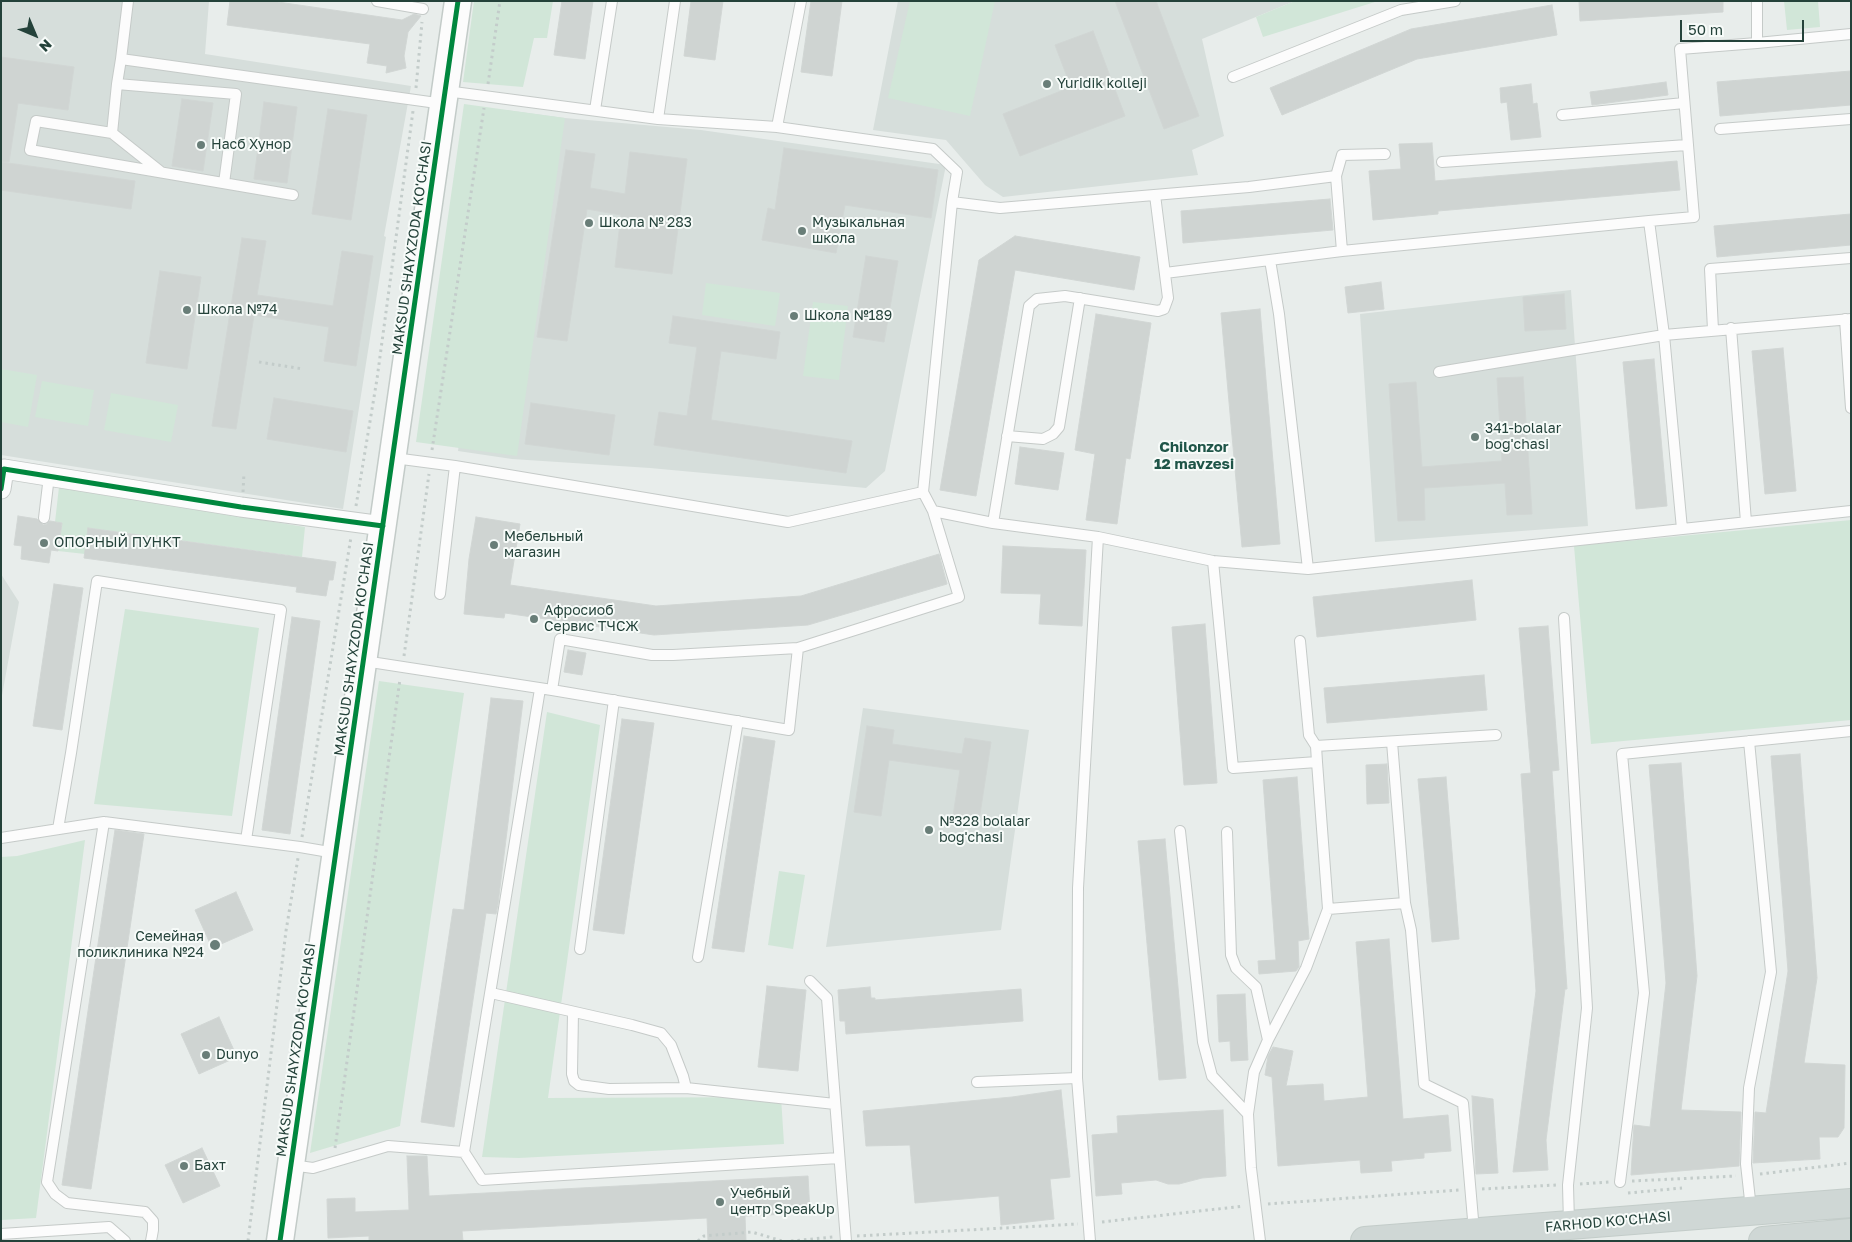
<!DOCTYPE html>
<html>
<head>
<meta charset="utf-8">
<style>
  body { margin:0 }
  #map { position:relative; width:1852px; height:1242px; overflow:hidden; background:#e8edeb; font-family:"Golos Text",sans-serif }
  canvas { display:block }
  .frame { position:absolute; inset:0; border:2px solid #24423a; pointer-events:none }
  .north { position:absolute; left:10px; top:10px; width:50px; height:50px; -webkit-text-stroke:4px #f7fbf9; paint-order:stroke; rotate:135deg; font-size:14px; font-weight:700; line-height:20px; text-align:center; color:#24423a }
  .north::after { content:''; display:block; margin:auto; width:18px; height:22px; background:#24423a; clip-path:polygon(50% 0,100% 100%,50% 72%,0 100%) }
  .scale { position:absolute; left:1680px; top:20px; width:124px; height:22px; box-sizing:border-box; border:2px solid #24423a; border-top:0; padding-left:6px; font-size:15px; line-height:18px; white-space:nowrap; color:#24423a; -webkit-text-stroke:4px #f7fbf9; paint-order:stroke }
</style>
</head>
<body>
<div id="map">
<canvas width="1852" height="1242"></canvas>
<div class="frame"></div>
<div class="north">N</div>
<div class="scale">50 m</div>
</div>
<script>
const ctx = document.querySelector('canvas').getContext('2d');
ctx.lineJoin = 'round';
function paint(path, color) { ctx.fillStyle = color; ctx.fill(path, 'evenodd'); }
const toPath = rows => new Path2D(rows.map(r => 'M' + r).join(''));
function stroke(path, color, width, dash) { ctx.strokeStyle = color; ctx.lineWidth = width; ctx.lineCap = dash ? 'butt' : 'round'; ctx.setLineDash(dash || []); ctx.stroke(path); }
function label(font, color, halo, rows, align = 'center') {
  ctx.font = font + ' "Golos Text",sans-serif'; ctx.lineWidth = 4; ctx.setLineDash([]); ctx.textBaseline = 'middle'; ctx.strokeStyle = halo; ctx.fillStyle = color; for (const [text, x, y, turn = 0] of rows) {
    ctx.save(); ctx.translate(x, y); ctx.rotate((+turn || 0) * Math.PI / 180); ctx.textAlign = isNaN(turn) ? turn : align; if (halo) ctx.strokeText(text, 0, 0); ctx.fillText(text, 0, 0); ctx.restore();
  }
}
const built = toPath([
  [1,1,209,1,205,54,411,86,384,236,386,237,343,509,1,455],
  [898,1,1295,1,1202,39,1224,136,1192,150,1198,175,1003,197,985,185,946,140,873,130],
  [506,110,565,118,701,130,946,165,885,471,866,488,650,468,512,459,458,451],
  [1571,290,1588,526,1375,542,1360,314],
  [1,574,19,602,1,701],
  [863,708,1029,730,1001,930,826,947]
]);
const green = toPath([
  [474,1,553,1,547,38,534,38,523,87,463,82],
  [910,1,995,1,970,116,888,98],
  [1295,1,1378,1,1263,37,1256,17],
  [1784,1,1818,1,1820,27,1787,30],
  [464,104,565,118,517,456,416,442],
  [706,283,780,293,775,326,702,315],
  [813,302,848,306,839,380,803,376],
  [1,369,37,375,28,427,1,422],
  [42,381,94,390,88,426,35,417],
  [111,393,178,405,171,442,104,430],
  [59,487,305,527,302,557,89,528,85,554,58,551,62,523,55,522],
  [1851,520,1851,720,1591,744,1574,546],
  [125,609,259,628,232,816,94,804],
  [379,681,464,693,400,1126,310,1153],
  [547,712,600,725,548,1098,781,1097,784,1144,519,1158,482,1157],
  [85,840,36,1218,1,1220,1,857,17,856],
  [779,871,805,875,793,949,768,945]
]);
const building = toPath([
  [230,1,271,1,402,20,414,14,421,16,408,32,404,56,406,68,386,73,387,66,367,63,370,44,227,25,230,1],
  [562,1,593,1,585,59,554,55,562,1],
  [691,1,723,1,715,60,684,56,691,1],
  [811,1,842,1,832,76,801,72,811,1],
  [1115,1,1156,1,1199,116,1164,129,1115,1],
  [1579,1,1723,1,1723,12,1580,21,1579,1],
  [1552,5,1557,35,1417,59,1282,115,1270,88,1411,29,1552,5],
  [1093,31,1125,116,1020,156,1003,114,1071,87,1055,45,1093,31],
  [1,57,74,67,68,110,18,103,9,162,1,162,1,57],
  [1851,71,1851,105,1720,116,1717,82,1851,71],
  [1666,82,1668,95,1592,105,1590,92,1666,82],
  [1531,84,1533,104,1537,103,1541,137,1511,140,1507,102,1501,103,1500,88,1531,84],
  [182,99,213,103,203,171,172,166,182,99],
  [264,102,297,107,287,183,254,179,264,102],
  [328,109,367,115,351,220,312,214,328,109],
  [1432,143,1435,181,1677,161,1680,190,1438,211,1438,214,1373,220,1369,171,1401,169,1399,144,1432,143],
  [784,148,938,170,931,218,845,205,836,253,762,240,768,208,775,210,784,148],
  [566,150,595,154,590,188,625,194,630,152,687,159,672,274,615,267,621,215,587,209,567,341,537,337,566,150],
  [1,162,135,181,131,209,1,190,1,162],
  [1330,199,1333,230,1183,243,1181,211,1330,199],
  [1851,214,1851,245,1717,257,1714,226,1851,214],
  [1015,236,1140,257,1134,290,1015,270,976,496,940,490,979,260,1015,236],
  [242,238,266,241,257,295,333,306,342,251,373,256,356,366,324,361,329,327,254,315,236,429,212,426,242,238],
  [866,256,898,261,884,342,853,337,866,256],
  [160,271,201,277,187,369,146,363,160,271],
  [1381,282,1384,309,1348,313,1345,287,1381,282],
  [1564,294,1566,329,1525,331,1523,297,1564,294],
  [1260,309,1280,544,1242,547,1221,313,1260,309],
  [1096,314,1151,323,1130,459,1126,458,1117,524,1086,520,1095,454,1075,450,1096,314],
  [673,316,780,332,776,359,721,351,711,420,852,441,846,473,654,445,659,412,687,416,697,347,669,343,673,316],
  [1783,348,1796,491,1765,494,1752,351,1783,348],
  [1654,359,1667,506,1636,509,1623,362,1654,359],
  [1523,377,1532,514,1507,515,1505,483,1424,488,1425,520,1398,521,1389,384,1416,382,1422,467,1502,461,1497,378,1523,377],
  [274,398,353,411,346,452,267,439,274,398],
  [531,403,615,415,609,455,525,444,531,403],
  [1020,447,1064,453,1058,490,1015,484,1020,447],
  [18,516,37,519,43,525,47,524,50,521,62,523,58,551,51,550,49,563,21,559,22,546,14,545,18,516],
  [476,517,520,524,510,585,656,606,801,596,939,554,947,584,808,625,654,635,505,613,504,618,464,614,469,559,476,517],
  [88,528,336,562,333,580,329,580,326,596,296,592,297,587,84,558,88,528],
  [1003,546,1086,550,1082,626,1039,624,1041,594,1001,593,1003,546],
  [1472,580,1476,620,1317,637,1313,597,1472,580],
  [54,584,83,588,62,730,33,726,54,584],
  [292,617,320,621,290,834,262,830,292,617],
  [1205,624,1217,783,1184,785,1172,627,1205,624],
  [1548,626,1559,770,1552,771,1567,989,1565,989,1546,1140,1548,1170,1513,1172,1536,991,1521,774,1531,773,1519,628,1548,626],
  [568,650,586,653,582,675,564,672,568,650],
  [1484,675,1487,710,1327,723,1324,688,1484,675],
  [491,698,523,701,498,904,496,914,486,913,454,1127,421,1122,453,909,464,910,491,698],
  [622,719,654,723,624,934,593,930,622,719],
  [867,726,894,730,892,744,962,754,965,738,991,742,978,827,952,823,960,770,889,760,881,816,854,812,867,726],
  [744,736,775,741,744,952,712,948,744,736],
  [1800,754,1817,978,1804,1063,1845,1065,1844,1128,1838,1137,1819,1137,1820,1159,1753,1163,1755,1112,1766,1113,1788,971,1771,756,1800,754],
  [1681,763,1697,976,1681,1110,1741,1112,1739,1166,1631,1175,1634,1125,1650,1127,1666,983,1649,765,1681,763],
  [1387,764,1389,803,1367,804,1366,765,1387,764],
  [1297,777,1309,939,1298,941,1299,967,1296,971,1259,974,1258,961,1276,960,1263,780,1297,777],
  [1446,777,1459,939,1432,942,1418,779,1446,777],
  [115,830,144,834,91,1189,62,1185,115,830],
  [1165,839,1186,1078,1159,1080,1138,841,1165,839],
  [236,892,253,930,212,948,195,910,236,892],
  [1389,939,1403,1119,1448,1115,1451,1151,1424,1153,1424,1158,1391,1161,1392,1171,1361,1173,1360,1160,1278,1166,1272,1077,1265,1075,1268,1056,1273,1047,1293,1051,1286,1086,1323,1084,1324,1101,1368,1097,1356,942,1389,939],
  [767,986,806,990,798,1071,758,1067,767,986],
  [870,987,871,998,875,998,875,1000,1021,989,1023,1021,846,1034,845,1021,840,1021,838,990,870,987],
  [1245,994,1248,1060,1231,1061,1230,1041,1219,1042,1217,995,1245,994],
  [219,1017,237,1057,199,1074,181,1034,219,1017],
  [1061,1090,1070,1177,1050,1179,1054,1219,1001,1225,999,1196,915,1203,910,1145,866,1146,863,1111,1012,1097,1061,1090],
  [1472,1096,1493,1099,1498,1173,1476,1174,1472,1096],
  [1223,1110,1226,1176,1202,1178,1179,1184,1168,1184,1156,1180,1121,1183,1122,1194,1096,1196,1092,1135,1118,1133,1117,1116,1223,1110],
  [202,1148,220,1186,183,1203,165,1165,202,1148],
  [407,1156,427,1156,429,1196,808,1176,810,1213,745,1216,746,1241,708,1241,707,1218,462,1231,463,1241,369,1241,369,1236,328,1238,327,1199,355,1198,355,1212,409,1210,407,1156]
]);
const path = toPath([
  [488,84,500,1],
  [416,88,422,22],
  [259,362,303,369],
  [432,450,484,108],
  [243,492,244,473],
  [356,506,377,379,413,111],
  [404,656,429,474],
  [302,837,351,537],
  [335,1148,400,679],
  [1760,1174,1851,1163],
  [1632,1181,1736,1176],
  [1580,1184,1609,1182],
  [1482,1189,1556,1185],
  [1628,1193,1682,1188],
  [1268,1204,1459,1190],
  [1102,1222,1244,1206],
  [857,1236,1078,1224],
  [248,1241,286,931,298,858],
  [698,1241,704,1236,752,1232,782,1241],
  [791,1241,833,1237]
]);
const lane = toPath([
  [128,1,121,59,444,104],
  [377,1,423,9],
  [1757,1,1757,43,1680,49,1694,217,1649,221,1664,335,1851,319],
  [1757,43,1851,34],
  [1233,77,1401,10,1455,1],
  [117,84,121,59],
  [446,91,658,119,777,127,933,149,957,172,952,202,1000,208,1249,187,1336,176],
  [595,110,612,1],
  [1562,115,1684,103],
  [658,119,675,1],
  [777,127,801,1],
  [1720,129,1851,119],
  [112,133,117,84,236,94,224,183],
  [1442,162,1687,145],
  [161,172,112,133,36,121,30,150,293,195],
  [1342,251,1649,221],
  [1270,260,1279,314,1308,569,1851,511],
  [1165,273,1342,251,1336,176,1342,155,1385,154],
  [1845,319,1851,408],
  [1731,328,1746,522],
  [1713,330,1710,269,1851,258],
  [1439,372,1664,335,1682,529],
  [1007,436,1043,439,1053,434,1059,427,1080,298],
  [394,458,455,466,788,522,923,492,952,202],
  [923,492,933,511,993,523,1098,537,1078,888,1077,1078,1090,1241],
  [44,518,49,476],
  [993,523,1029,306,1037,299,1065,296,1158,311,1164,309,1168,298,1155,195],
  [1098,537,1213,561,1308,569],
  [1213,561,1233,768,1317,762,1328,909,1405,903,1411,930,1424,1084,1463,1103,1474,1231],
  [440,594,455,466],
  [1564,618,1587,1008,1568,1185,1569,1223],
  [1300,641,1309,735,1316,746],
  [364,661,552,690,789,730,798,648,959,597,933,511],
  [552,690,560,639,652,655,673,655,798,648],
  [1749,741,1771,972,1749,1088,1746,1164,1751,1209],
  [1392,742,1405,903],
  [1317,762,1316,746,1496,735],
  [104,822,47,1182,55,1194,67,1203,145,1212,153,1221,153,1230,151,1241],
  [58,829,71,753,97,581,281,610,246,840],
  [1180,831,1203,1042,1212,1076,1248,1114],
  [1227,832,1231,955,1236,968,1256,987,1268,1040],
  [1,838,104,822,300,847,335,853],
  [580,949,614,700],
  [698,957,738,721],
  [810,981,827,998,846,1241],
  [491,993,632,1025,661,1033,671,1045,683,1076,686,1088,835,1104],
  [573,1012,572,1074,574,1081,579,1085,609,1089,686,1088],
  [977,1082,1077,1078],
  [464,1152,540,689],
  [291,1165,313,1168,388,1146,464,1152,482,1180,839,1158],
  [1620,1182,1644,993,1622,754,1851,731],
  [1,1234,109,1227,125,1241],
  [1260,1241,1251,1168,1248,1114,1254,1072,1268,1040,1306,968,1328,909]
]);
const street = toPath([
  [1,489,4,469,241,507,383,526]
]);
const secondary = toPath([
  [280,1241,458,1]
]);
const primary = toPath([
  [1365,1241,1851,1203],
  [1763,1241,1851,1233]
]);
const cycleway = toPath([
  [1,489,4,469,241,507,383,526],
  [280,1241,458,1]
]);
const markers = [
  [1047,84,5,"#697e78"],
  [201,145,5,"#697e78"],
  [589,223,5,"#697e78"],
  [802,231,5,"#697e78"],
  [187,310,5,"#697e78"],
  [794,316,5,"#697e78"],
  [1475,437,5,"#697e78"],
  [44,543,5,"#697e78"],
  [494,545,5,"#697e78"],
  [534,619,5,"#697e78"],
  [929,830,5,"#697e78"],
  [215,945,6,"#697e78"],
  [206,1055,5,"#697e78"],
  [184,1166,5,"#697e78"],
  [720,1202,5,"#697e78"]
];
const poiNames = [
  ["Yuridik kolleji",1057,84],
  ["Насб Хунор",211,145],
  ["Школа № 283",599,223],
  ["Музыкальная",812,223],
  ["школа",812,239],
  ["Школа №74",197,310],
  ["Школа №189",804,316],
  ["341-bolalar",1485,429],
  ["bog'chasi",1485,445],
  ["Мебельный",504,537],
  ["магазин",504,553],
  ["ОПОРНЫЙ ПУНКТ",54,543],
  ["Афросиоб",544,611],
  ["Сервис ТЧСЖ",544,627],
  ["№328 bolalar",939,822],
  ["bog'chasi",939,838],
  ["Семейная",204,937,"right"],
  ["поликлиника №24",204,953,"right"],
  ["Dunyo",216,1055],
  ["Бахт",194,1166],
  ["Учебный",730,1194],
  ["центр SpeakUp",730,1210]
];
const streetNames = [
  ["MAKSUD SHAYXZODA KO'CHASI",412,248,-82],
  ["MAKSUD SHAYXZODA KO'CHASI",354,649,-82],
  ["MAKSUD SHAYXZODA KO'CHASI",296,1050,-82],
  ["FARHOD KO'CHASI",1608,1222,-5]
];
const neighbourhoodNames = [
  ["Chilonzor",1194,447],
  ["12 mavzesi",1194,464]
];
paint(built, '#d6dedb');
paint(green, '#d1e6d8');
paint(building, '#cfd4d2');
stroke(building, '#d1d6d4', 1);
stroke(lane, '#c5cac8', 12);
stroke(street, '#c5cac8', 21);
stroke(secondary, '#c3cbc8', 29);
stroke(primary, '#c3ccc9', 30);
stroke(path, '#c3ccca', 3, [2.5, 4]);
stroke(lane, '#fcfcfc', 10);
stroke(street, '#fcfcfc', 19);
stroke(secondary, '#fcfcfc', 26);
stroke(primary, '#cfd7d5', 28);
stroke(cycleway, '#00873e', 5);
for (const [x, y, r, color] of markers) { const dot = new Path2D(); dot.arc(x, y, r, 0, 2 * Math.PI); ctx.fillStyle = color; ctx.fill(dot); stroke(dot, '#f7fbf9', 2); }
label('14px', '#24423a', '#f7fbf9', poiNames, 'left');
label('14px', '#24423a', '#f7fbf9', streetNames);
label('bold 15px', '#1f5548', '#f7fbf9', neighbourhoodNames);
</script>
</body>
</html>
